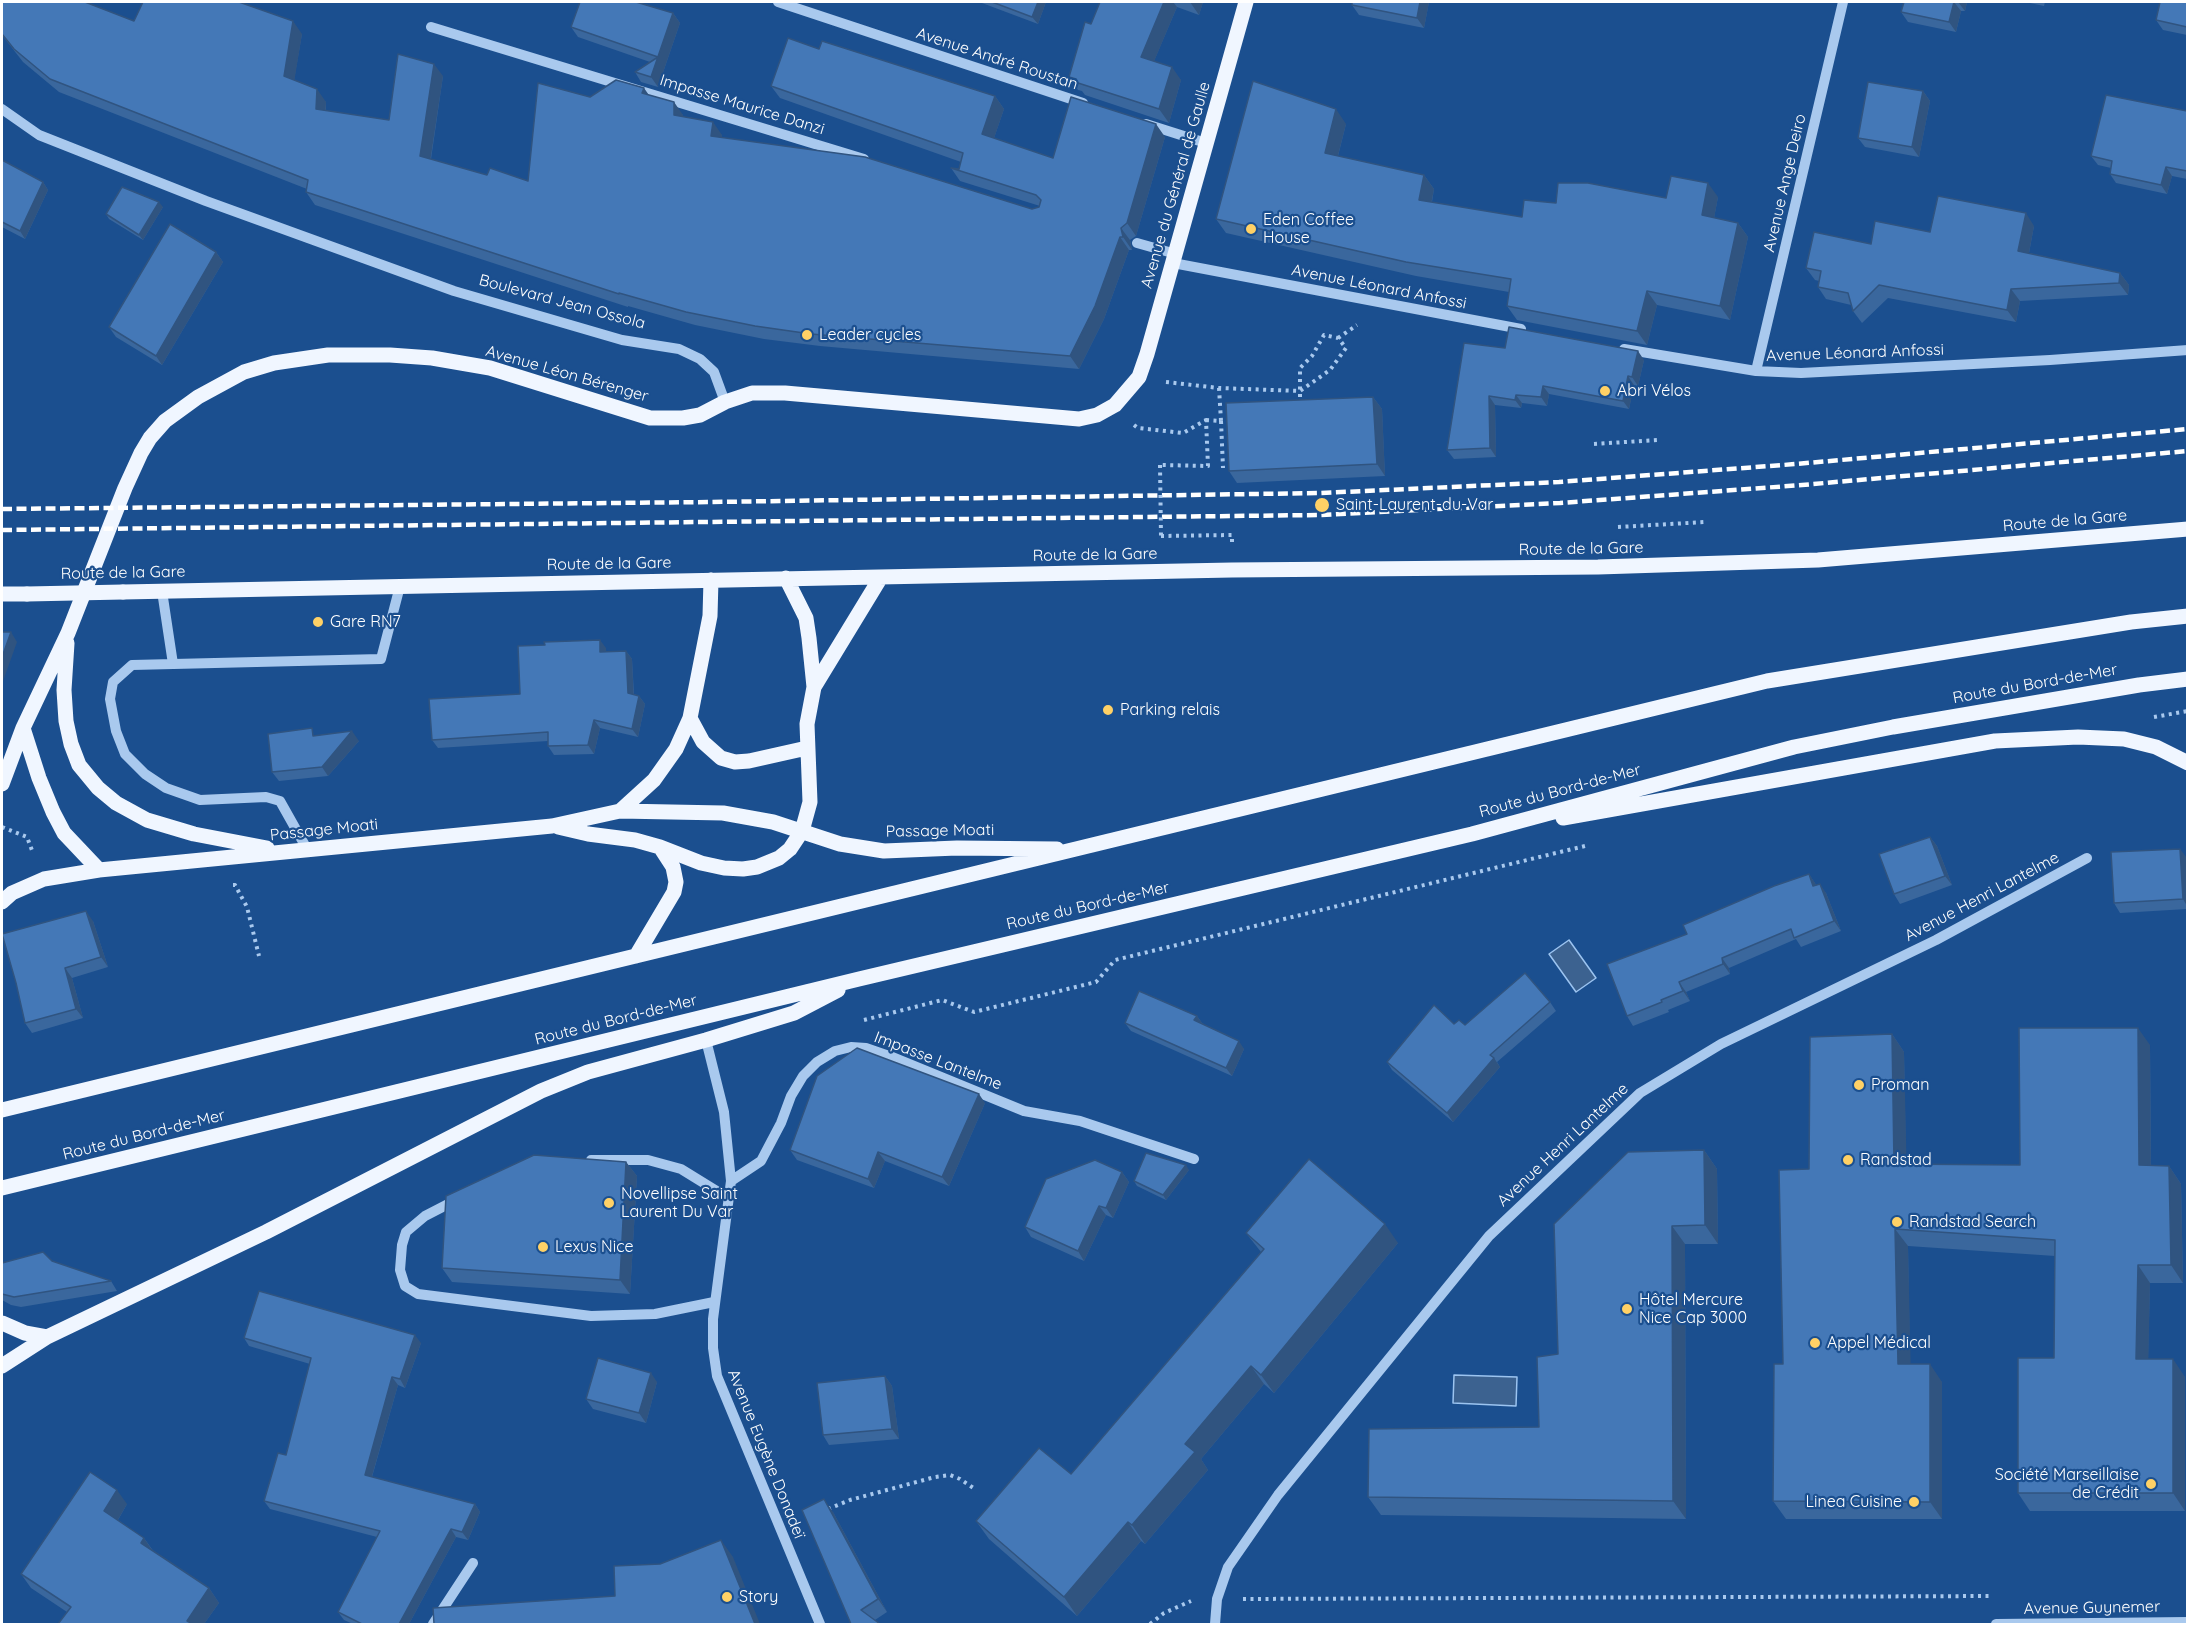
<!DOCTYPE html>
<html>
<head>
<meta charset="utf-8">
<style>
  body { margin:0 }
  #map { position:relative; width:2189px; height:1626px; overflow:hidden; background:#1b4f8f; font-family:Quicksand,sans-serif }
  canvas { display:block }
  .frame { position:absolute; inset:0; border:3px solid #fff; pointer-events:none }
</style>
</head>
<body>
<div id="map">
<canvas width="2189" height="1626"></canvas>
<div class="frame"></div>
</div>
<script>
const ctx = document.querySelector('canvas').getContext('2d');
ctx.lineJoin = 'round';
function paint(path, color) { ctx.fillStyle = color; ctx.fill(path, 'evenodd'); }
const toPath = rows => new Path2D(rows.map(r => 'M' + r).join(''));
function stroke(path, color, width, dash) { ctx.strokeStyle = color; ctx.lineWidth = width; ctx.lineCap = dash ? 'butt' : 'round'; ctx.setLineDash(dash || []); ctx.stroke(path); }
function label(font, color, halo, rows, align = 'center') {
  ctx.font = font + ' Quicksand,sans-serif'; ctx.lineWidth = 4.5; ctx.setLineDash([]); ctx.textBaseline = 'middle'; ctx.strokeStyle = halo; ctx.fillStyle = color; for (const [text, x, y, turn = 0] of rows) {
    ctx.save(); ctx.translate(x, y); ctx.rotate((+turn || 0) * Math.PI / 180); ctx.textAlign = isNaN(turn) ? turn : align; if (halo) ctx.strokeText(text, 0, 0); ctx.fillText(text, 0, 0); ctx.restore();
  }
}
const water = toPath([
  [1569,940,1596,978,1576,992,1549,954,1569,940],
  [1454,1375,1517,1377,1516,1406,1453,1403,1454,1375]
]);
const path = toPath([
  [1338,338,1357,325],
  [1166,382,1219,388,1300,391,1330,370,1346,348,1338,338,1324,335,1312,356,1300,368,1300,403],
  [1219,388,1221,421],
  [1206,420,1221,421,1223,468],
  [1134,425,1138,428,1183,433,1206,420,1208,466,1160,465],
  [1594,444,1657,440],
  [1618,527,1705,522],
  [1161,536,1232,535,1232,542],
  [2154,717,2188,711],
  [2,827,27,837,33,853],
  [233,885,235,885,247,907,259,956],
  [864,1020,942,1000,974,1012,1096,982,1115,960,1589,845],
  [828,1509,850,1500,935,1477,950,1475,960,1479,975,1489],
  [1243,1599,1992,1596],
  [1150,1624,1164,1613,1191,1601]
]);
const minor = toPath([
  [778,2,1083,103],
  [431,27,864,159],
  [2,109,39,135,206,201,454,291,622,340,679,349,700,359,714,372,725,402],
  [1146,124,1206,143],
  [1137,243,1176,254],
  [1173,263,1521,329],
  [1624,349,1756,371,1801,373,2050,360,2188,350],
  [1756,371,1843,2],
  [162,591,173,664],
  [307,849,280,801,266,797,200,800,166,788,145,774,125,754,116,731,110,699,113,682,132,665,381,659,400,586],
  [706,1040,724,1112,731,1181,713,1319,713,1348,717,1376,820,1624],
  [591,1160,648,1160,681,1169,728,1198],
  [731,1181,761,1161,781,1123,791,1096,803,1076,817,1062,835,1051,851,1047,866,1048,892,1057,1024,1111,1080,1121,1194,1159],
  [456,1200,425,1216,406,1232,402,1245,400,1270,405,1286,418,1294,591,1316,655,1314,714,1302],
  [433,1624,473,1563],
  [1215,1624,1217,1599,1228,1567,1278,1495,1489,1236,1640,1093,1721,1044,1936,940,2087,858],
  [1996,1624,2188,1622]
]);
const major = toPath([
  [123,592,1232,570,1598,567,1818,560,2188,529],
  [2,594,27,594],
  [67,643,64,690,66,721,71,744,79,765,98,788,116,803,147,820,194,834,267,848],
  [814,687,881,577],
  [690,718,703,742,721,758,735,762,749,761,807,748],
  [23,728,39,778,53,812,64,833,99,870],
  [2,784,23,728,68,633,125,488,141,453,150,438,165,421,198,397,244,372,274,363,328,355,390,355,432,358,490,368,650,418,683,418,700,415,725,402,752,393,785,393,1079,419,1097,415,1115,405,1139,377,1147,354,1246,2],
  [620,811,654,780,676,749,690,718,710,616,711,580],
  [1563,818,1995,741,2078,737,2124,739,2156,747,2188,763],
  [558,827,588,834,635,840,660,847,701,863,724,868,743,869,757,867,779,858,790,849,802,831,810,802,807,724,814,687,809,638,806,618,786,578],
  [2,902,12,893,44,879,99,870,552,826,620,811,723,813,773,822,840,844,884,851,957,848,1057,849],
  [636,956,674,892,676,882,673,867,660,847],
  [2,1110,1767,681,2131,622,2188,616],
  [2,1188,859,979,1472,834,1794,747,1893,727,2139,685,2188,679],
  [2,1323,25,1333,47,1337],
  [2,1366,47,1337,266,1232,541,1091,588,1072,706,1040,794,1013,838,990]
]);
const rail = toPath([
  [2,509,712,502,1321,493,1559,482,1796,464,2188,429],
  [2,530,1319,515,1560,503,1802,485,2188,451]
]);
const pathBridge = toPath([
  [1160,465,1161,536]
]);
const majorBridge = toPath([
  [27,594,123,592]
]);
const wall = toPath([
  [2,2,134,21,302,34,294,80,326,102,326,111,389,120,443,76,431,159,487,175,528,181,590,97,649,95,683,115,683,117,722,135,721,138,1032,209,1039,207,1040,206,960,181,951,168,959,169,961,162,780,98,771,86,819,49,995,96,1004,109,994,138,1053,158,1165,137,1136,236,1130,240,1132,250,1129,250,1104,319,1079,369,820,346,764,339,695,325,628,306,628,307,315,205,306,192,307,189,59,92,23,62,2,35],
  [981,2,1046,2,1038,24,982,3],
  [1100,2,1203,2,1199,15,1177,7,1154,61,1181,80,1169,123,1085,95,1082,91,1078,90,1069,77],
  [1352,2,1429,2,1424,28,1359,15,1352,5],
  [1904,2,1967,2,1965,11,1961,11,1956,32,1908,22,1901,12],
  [2025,2,2045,2,2044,6],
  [2187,2,2187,35,2163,30,2156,20],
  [673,13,680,23,658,87,641,82,635,72,650,62,578,37,571,27],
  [1923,91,1930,101,1919,157,1865,147,1858,138],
  [2187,111,2187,179,2172,176,2167,194,2116,183,2110,174,2111,168,2098,165,2091,156],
  [1346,124,1338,156,1424,175,1434,189,1432,202,1522,217,1556,203,1666,198,1718,197,1714,218,1738,223,1748,237,1730,320,1657,305,1647,345,1517,320,1507,306,1509,292,1416,276,1226,233,1216,219],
  [2,160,43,182,48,190,25,239,2,227],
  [163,207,143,240,109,219,106,214],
  [2034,226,2029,253,2120,273,2129,285,2128,295,2020,301,2016,322,1888,298,1862,323,1853,311,1851,305,1826,299,1818,287,1819,281,1815,280,1806,268,1871,244,1930,232],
  [216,252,223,262,162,365,116,337,109,327],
  [1505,348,1644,360,1638,386,1634,385,1629,409,1549,394,1547,406,1522,403,1521,408,1495,405,1496,457,1454,459,1447,450],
  [1373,397,1382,409,1385,476,1237,483,1229,471],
  [606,648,606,652,626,651,632,659,634,694,639,696,645,704,638,737,600,728,594,754,554,755,548,746,548,741,438,748,432,740],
  [317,736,359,741,328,776,279,781,272,772],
  [1930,837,1937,846,1952,885,1900,904,1894,894],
  [2187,858,2187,909,2120,913,2114,903],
  [1809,874,1816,885,1826,893,1841,931,1801,947,1796,939,1729,968,1730,974,1686,992,1690,1001,1668,1010,1669,1012,1633,1026,1627,1016,1687,934],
  [93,921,108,967,72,978,83,1018,32,1033,25,1023],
  [1550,1002,1556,1011,1497,1062,1500,1067,1453,1122,1392,1070,1387,1062,1454,1024,1465,1025],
  [1197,1016,1202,1023,1244,1049,1232,1076,1131,1031,1125,1023],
  [1892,1034,1904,1052,1906,1165,2020,1165,2150,1045,2151,1166,2169,1166,2181,1184,2183,1283,2150,1283,2148,1359,2185,1377,2185,1511,2030,1511,2018,1493,2054,1358,2055,1256,1908,1246,1910,1364,1942,1382,1942,1519,1786,1519,1773,1501,1783,1364,1809,1169],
  [985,1103,949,1186,885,1161,874,1188,797,1160,790,1150],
  [1704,1150,1717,1169,1718,1244,1685,1244,1686,1519,1381,1515,1368,1497,1539,1427],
  [626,1162,637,1176,630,1294,452,1282,442,1268],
  [1189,1170,1166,1200,1137,1186,1134,1181],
  [1122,1172,1129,1182,1113,1218,1106,1215,1084,1261,1031,1237,1025,1227],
  [1246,1233,1398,1243,1274,1393,1264,1384,1201,1459,1208,1470,1145,1544,1141,1541,1077,1616,989,1539,976,1521,1071,1474,1261,1252],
  [52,1261,111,1281,117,1291,21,1307,11,1305,2,1300,2,1263],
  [244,1338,421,1343,405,1388,398,1385,372,1477,475,1504,480,1512,468,1540,456,1537,409,1624,353,1624,344,1620,338,1612,377,1537,270,1509,264,1501,286,1455,310,1364,249,1346],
  [885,1376,892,1386,899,1439,829,1445,823,1435],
  [657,1382,646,1423,593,1409,586,1399],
  [127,1504,118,1520,144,1538,154,1552,209,1588,219,1603,204,1624,58,1624,67,1612,31,1588,21,1574],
  [833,1512,887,1612,875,1620,851,1624]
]);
const shadedWall = toPath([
  [1038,2,1046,2,1038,24,1032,17],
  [1164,2,1173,2,1177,7,1150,71,1141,57],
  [1190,2,1203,2,1199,15],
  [1420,2,1429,2,1424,28,1417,18],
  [1954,2,1961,11,1956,32,1949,22],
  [1958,2,1967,2,1965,11],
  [673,13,680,23,658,87,651,77],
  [293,21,302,34,293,89,284,76],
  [434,64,443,76,429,169,420,156],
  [1172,67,1181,80,1169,123,1159,109],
  [644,88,653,101,642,93],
  [317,89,326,102,325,122,316,109],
  [1923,91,1930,101,1919,157,1912,147],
  [995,96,1004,109,991,147,982,134],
  [674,102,683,115,683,128,674,115],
  [1336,109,1346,124,1335,167,1325,153],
  [713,122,722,135,720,149,711,136],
  [1156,124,1165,137,1136,236,1127,223],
  [2166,167,2172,176,2167,194,2161,185],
  [1424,175,1434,189,1429,215,1419,200],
  [43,182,48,190,25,239,20,231],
  [1708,183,1718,197,1712,229,1702,215],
  [159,202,163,207,143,240,139,235],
  [2026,213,2034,226,2027,263,2018,251],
  [1738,223,1748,237,1730,320,1720,306],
  [1121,228,1130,240,1132,250,1123,237],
  [1120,237,1129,250,1104,319,1079,369,1070,356],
  [216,252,223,262,162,365,156,356],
  [2120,273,2129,285,2128,295,2119,283],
  [2011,289,2020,301,2016,322,2007,310],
  [1647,291,1657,305,1647,345,1637,331],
  [1638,351,1644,360,1638,386,1632,377],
  [1628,376,1634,385,1629,409,1623,401],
  [1543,386,1549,394,1547,406,1541,397],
  [1516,395,1522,403,1521,408,1515,400],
  [1489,396,1495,405,1496,457,1490,448],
  [1373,397,1382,409,1385,476,1377,464],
  [11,632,17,642,2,684,2,657],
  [600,640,606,648,606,660,600,652],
  [626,651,632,659,634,702,628,693],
  [639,696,645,704,638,737,632,729],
  [594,720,600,728,594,754,588,745],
  [352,731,359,741,328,776,322,767],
  [1930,837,1937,846,1952,885,1945,876],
  [2180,849,2187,858,2187,906,2183,899],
  [1809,874,1815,883,1820,896,1813,886],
  [1820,884,1826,893,1841,931,1834,921],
  [86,911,93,921,108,967,101,957],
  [1722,958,1729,968,1730,974,1723,964],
  [65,968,72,978,83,1018,76,1009],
  [1679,982,1686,992,1690,1001,1683,991],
  [1197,1016,1202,1023,1194,1020],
  [2138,1028,2150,1045,2151,1183,2139,1165],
  [1892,1034,1904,1052,1907,1182,1894,1164],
  [1239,1041,1244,1049,1232,1076,1226,1068],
  [1494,1058,1500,1067,1453,1122,1447,1113],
  [979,1094,985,1103,949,1186,942,1177],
  [1704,1150,1717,1169,1718,1244,1705,1225],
  [878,1152,885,1161,874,1188,868,1179],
  [626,1162,637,1176,630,1294,620,1280],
  [1186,1165,1189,1170,1166,1200,1163,1195],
  [2169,1166,2181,1184,2183,1283,2171,1265],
  [1122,1172,1129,1182,1113,1218,1106,1208],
  [1099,1206,1106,1215,1084,1261,1078,1251],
  [1385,1224,1398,1243,1274,1393,1261,1375],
  [1672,1226,1685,1244,1686,1519,1673,1501],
  [1895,1229,1908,1246,1911,1381,1898,1364],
  [2138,1265,2150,1283,2148,1376,2136,1359],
  [415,1335,421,1343,405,1388,400,1379],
  [2173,1359,2185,1377,2185,1511,2173,1493],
  [1930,1364,1942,1382,1942,1519,1930,1502],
  [1251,1366,1264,1384,1201,1459,1208,1470,1145,1544,1132,1525,1185,1444],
  [651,1373,657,1382,646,1423,639,1413],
  [885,1376,892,1386,899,1439,892,1429],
  [392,1377,398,1385,370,1483,365,1475],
  [117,1490,127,1504,115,1525,104,1511],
  [824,1499,833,1512,887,1612,878,1599],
  [475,1504,480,1512,468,1540,462,1532],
  [1128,1522,1141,1541,1077,1616,1064,1597],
  [451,1529,456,1537,409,1624,399,1624],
  [144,1538,154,1553,141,1543],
  [721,1540,733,1557,760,1624,755,1624],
  [209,1588,219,1603,204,1624,190,1624,187,1621]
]);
const building = toPath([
  [2,2,85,2,134,21,143,2,239,2,293,21,284,76,317,89,316,109,389,120,398,54,434,64,420,156,487,175,490,168,528,181,538,83,590,97,616,80,644,88,642,93,674,102,674,115,713,122,711,136,865,157,1032,209,1039,207,1041,200,1036,195,951,168,959,169,963,153,771,86,788,38,819,49,822,41,995,96,982,134,1053,158,1071,97,1156,124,1127,223,1121,228,1123,237,1120,237,1095,306,1070,356,811,334,755,326,686,312,619,293,619,294,306,192,308,180,50,79,14,49,2,34,2,2],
  [580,2,636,2,673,13,651,77,635,72,658,57,571,27,580,2],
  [992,2,1038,2,1032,17,992,2],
  [1100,2,1164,2,1141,57,1172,67,1159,109,1075,82,1076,79,1069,77,1085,22,1091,24,1100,2],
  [1352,2,1420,2,1417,18,1352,5,1352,2],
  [1904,2,1954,2,1949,22,1901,12,1904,2],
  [2160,2,2187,2,2187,27,2156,20,2160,2],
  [1253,81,1336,109,1325,153,1424,175,1419,200,1522,217,1524,200,1556,203,1558,183,1588,183,1666,198,1671,176,1708,183,1702,215,1738,223,1720,306,1647,291,1637,331,1507,306,1511,279,1406,262,1216,219,1253,81],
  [1868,82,1923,91,1912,147,1858,138,1868,82],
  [2106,95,2187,111,2187,171,2166,167,2161,185,2110,174,2112,161,2091,156,2106,95],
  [2,160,43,182,20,231,2,222,2,160],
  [122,187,159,202,139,235,106,214,122,187],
  [1938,196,2026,213,2018,251,2120,273,2119,283,2011,289,2007,310,1879,285,1853,311,1848,293,1818,287,1821,271,1806,268,1814,232,1871,244,1875,221,1930,232,1938,196],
  [170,224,216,252,156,356,109,327,170,224],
  [1509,327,1638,351,1632,377,1628,376,1623,401,1543,386,1541,397,1516,395,1515,400,1489,396,1490,448,1447,450,1464,343,1505,348,1509,327],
  [1373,397,1377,464,1229,471,1226,403,1373,397],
  [2,632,11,632,2,657,2,632],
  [600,640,600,652,626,651,628,693,639,696,632,729,594,720,588,745,548,746,548,732,432,740,429,699,520,694,518,646,545,645,544,642,600,640],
  [312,728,313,736,352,731,322,767,272,772,268,734,312,728],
  [1930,837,1945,876,1894,894,1879,854,1930,837],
  [2180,849,2183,899,2114,903,2111,852,2180,849],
  [1809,874,1813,886,1820,884,1834,921,1794,938,1791,929,1722,958,1723,964,1679,982,1683,991,1661,1000,1662,1002,1627,1016,1607,964,1687,934,1683,925,1774,886,1809,874],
  [86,911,101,957,65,968,76,1009,25,1023,16,983,2,934,86,911],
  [1525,973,1550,1002,1490,1055,1494,1058,1447,1113,1387,1062,1434,1005,1454,1024,1459,1020,1465,1025,1525,973],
  [1139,991,1197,1016,1194,1020,1239,1041,1226,1068,1125,1023,1139,991],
  [2019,1028,2138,1028,2139,1165,2169,1166,2171,1265,2138,1265,2136,1359,2173,1359,2173,1493,2018,1493,2018,1358,2054,1358,2055,1240,1895,1229,1898,1364,1930,1364,1930,1502,1773,1501,1774,1364,1783,1364,1779,1170,1809,1169,1810,1037,1892,1034,1894,1164,2020,1165,2019,1028],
  [857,1048,979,1094,942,1177,878,1152,868,1179,790,1150,817,1076,857,1048],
  [1704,1150,1705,1225,1672,1226,1673,1501,1368,1497,1369,1429,1539,1427,1537,1357,1558,1354,1554,1224,1628,1152,1704,1150],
  [1146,1153,1186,1165,1163,1195,1134,1181,1146,1153],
  [534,1155,626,1162,620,1280,442,1268,446,1196,534,1155],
  [1309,1159,1385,1224,1261,1375,1251,1366,1185,1444,1195,1452,1132,1525,1128,1522,1064,1597,976,1521,1039,1448,1071,1474,1264,1249,1246,1233,1309,1159],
  [1095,1160,1122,1172,1106,1208,1099,1206,1078,1251,1025,1227,1046,1179,1095,1160],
  [43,1252,52,1261,111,1281,14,1297,2,1294,2,1263,43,1252],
  [259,1291,415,1335,400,1379,392,1377,365,1475,475,1504,462,1532,451,1529,399,1624,362,1624,338,1612,380,1531,264,1501,278,1453,286,1455,311,1358,244,1338,259,1291],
  [598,1358,651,1373,639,1413,586,1399,598,1358],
  [885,1376,892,1429,823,1435,817,1383,885,1376],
  [90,1472,117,1490,104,1511,144,1538,141,1543,209,1588,187,1621,193,1624,58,1624,71,1607,21,1574,90,1472],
  [824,1499,878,1599,861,1610,880,1624,851,1624,802,1510,824,1499],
  [721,1540,755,1624,434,1624,433,1608,615,1596,614,1566,660,1564,721,1540]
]);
const markers = [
  [1251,229,6,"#ffd166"],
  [807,335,6,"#ffd166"],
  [1605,391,6,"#ffd166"],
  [1322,505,8,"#ffd166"],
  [318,622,6,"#ffd166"],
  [1108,710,6,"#ffd166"],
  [1859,1085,6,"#ffd166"],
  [1848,1160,6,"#ffd166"],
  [609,1203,6,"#ffd166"],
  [1897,1222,6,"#ffd166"],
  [543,1247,6,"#ffd166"],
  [1627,1309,6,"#ffd166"],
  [1815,1343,6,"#ffd166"],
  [2151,1484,6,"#ffd166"],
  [1914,1502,6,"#ffd166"],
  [727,1597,6,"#ffd166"]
];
const streetNames = [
  ["Avenue André Roustan",997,59,18],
  ["Impasse Maurice Danzi",742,105,17],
  ["Avenue Ange Deiro",1785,183,-77],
  ["Avenue du Général de Gaulle",1176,185,-74],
  ["Avenue Léonard Anfossi",1379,287,11],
  ["Boulevard Jean Ossola",562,302,15],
  ["Avenue Léonard Anfossi",1855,353,-2],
  ["Avenue Léon Bérenger",567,374,16],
  ["Route de la Gare",2065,521,-5],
  ["Route de la Gare",1581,549,-1],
  ["Route de la Gare",1095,555,-1],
  ["Route de la Gare",609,564,-1],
  ["Route de la Gare",123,573,-1],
  ["Route du Bord-de-Mer",2035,684,-10],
  ["Route du Bord-de-Mer",1560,791,-15],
  ["Passage Moati",324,830,-6],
  ["Passage Moati",940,831,-1],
  ["Avenue Henri Lantelme",1982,897,-28],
  ["Route du Bord-de-Mer",1088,906,-13],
  ["Route du Bord-de-Mer",616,1020,-14],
  ["Impasse Lantelme",938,1061,21],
  ["Route du Bord-de-Mer",144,1135,-14],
  ["Avenue Henri Lantelme",1563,1145,-43],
  ["Avenue Eugène Donadeï",766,1454,68],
  ["Avenue Guynemer",2092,1608,-1]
];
const poiNames = [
  ["Eden Coffee",1263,220],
  ["House",1263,238],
  ["Leader cycles",819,335],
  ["Abri Vélos",1617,391],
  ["Saint-Laurent-du-Var",1336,505],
  ["Gare RN7",330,622],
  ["Parking relais",1120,710],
  ["Proman",1871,1085],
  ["Randstad",1860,1160],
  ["Novellipse Saint",621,1194],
  ["Laurent Du Var",621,1212],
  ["Randstad Search",1909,1222],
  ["Lexus Nice",555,1247],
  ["Hôtel Mercure",1639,1300],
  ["Nice Cap 3000",1639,1318],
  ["Appel Médical",1827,1343],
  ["Société Marseillaise",2139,1475,"right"],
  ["de Crédit",2139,1493,"right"],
  ["Linea Cuisine",1902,1502,"right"],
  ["Story",739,1597]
];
paint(water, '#3c6290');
stroke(water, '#9cc4f0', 1.5);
stroke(path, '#a9c9ee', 4, [3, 4.5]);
stroke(minor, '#a9c9ee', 10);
stroke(major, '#f0f6ff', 15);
stroke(rail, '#fff', 4.5, [10, 4.5]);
stroke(pathBridge, '#a9c9ee', 4, [3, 4.5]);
stroke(majorBridge, '#f0f6ff', 15);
paint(wall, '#3a679d');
paint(shadedWall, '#305480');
paint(building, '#4478b7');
stroke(building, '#305480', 1.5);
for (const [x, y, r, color] of markers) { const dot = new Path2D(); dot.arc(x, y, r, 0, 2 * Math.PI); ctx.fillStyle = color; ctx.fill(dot); stroke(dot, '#1b4f8f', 2); }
label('16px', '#fff', '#1b4f8f', streetNames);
label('16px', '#fff', '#1b4f8f', poiNames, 'left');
</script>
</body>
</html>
